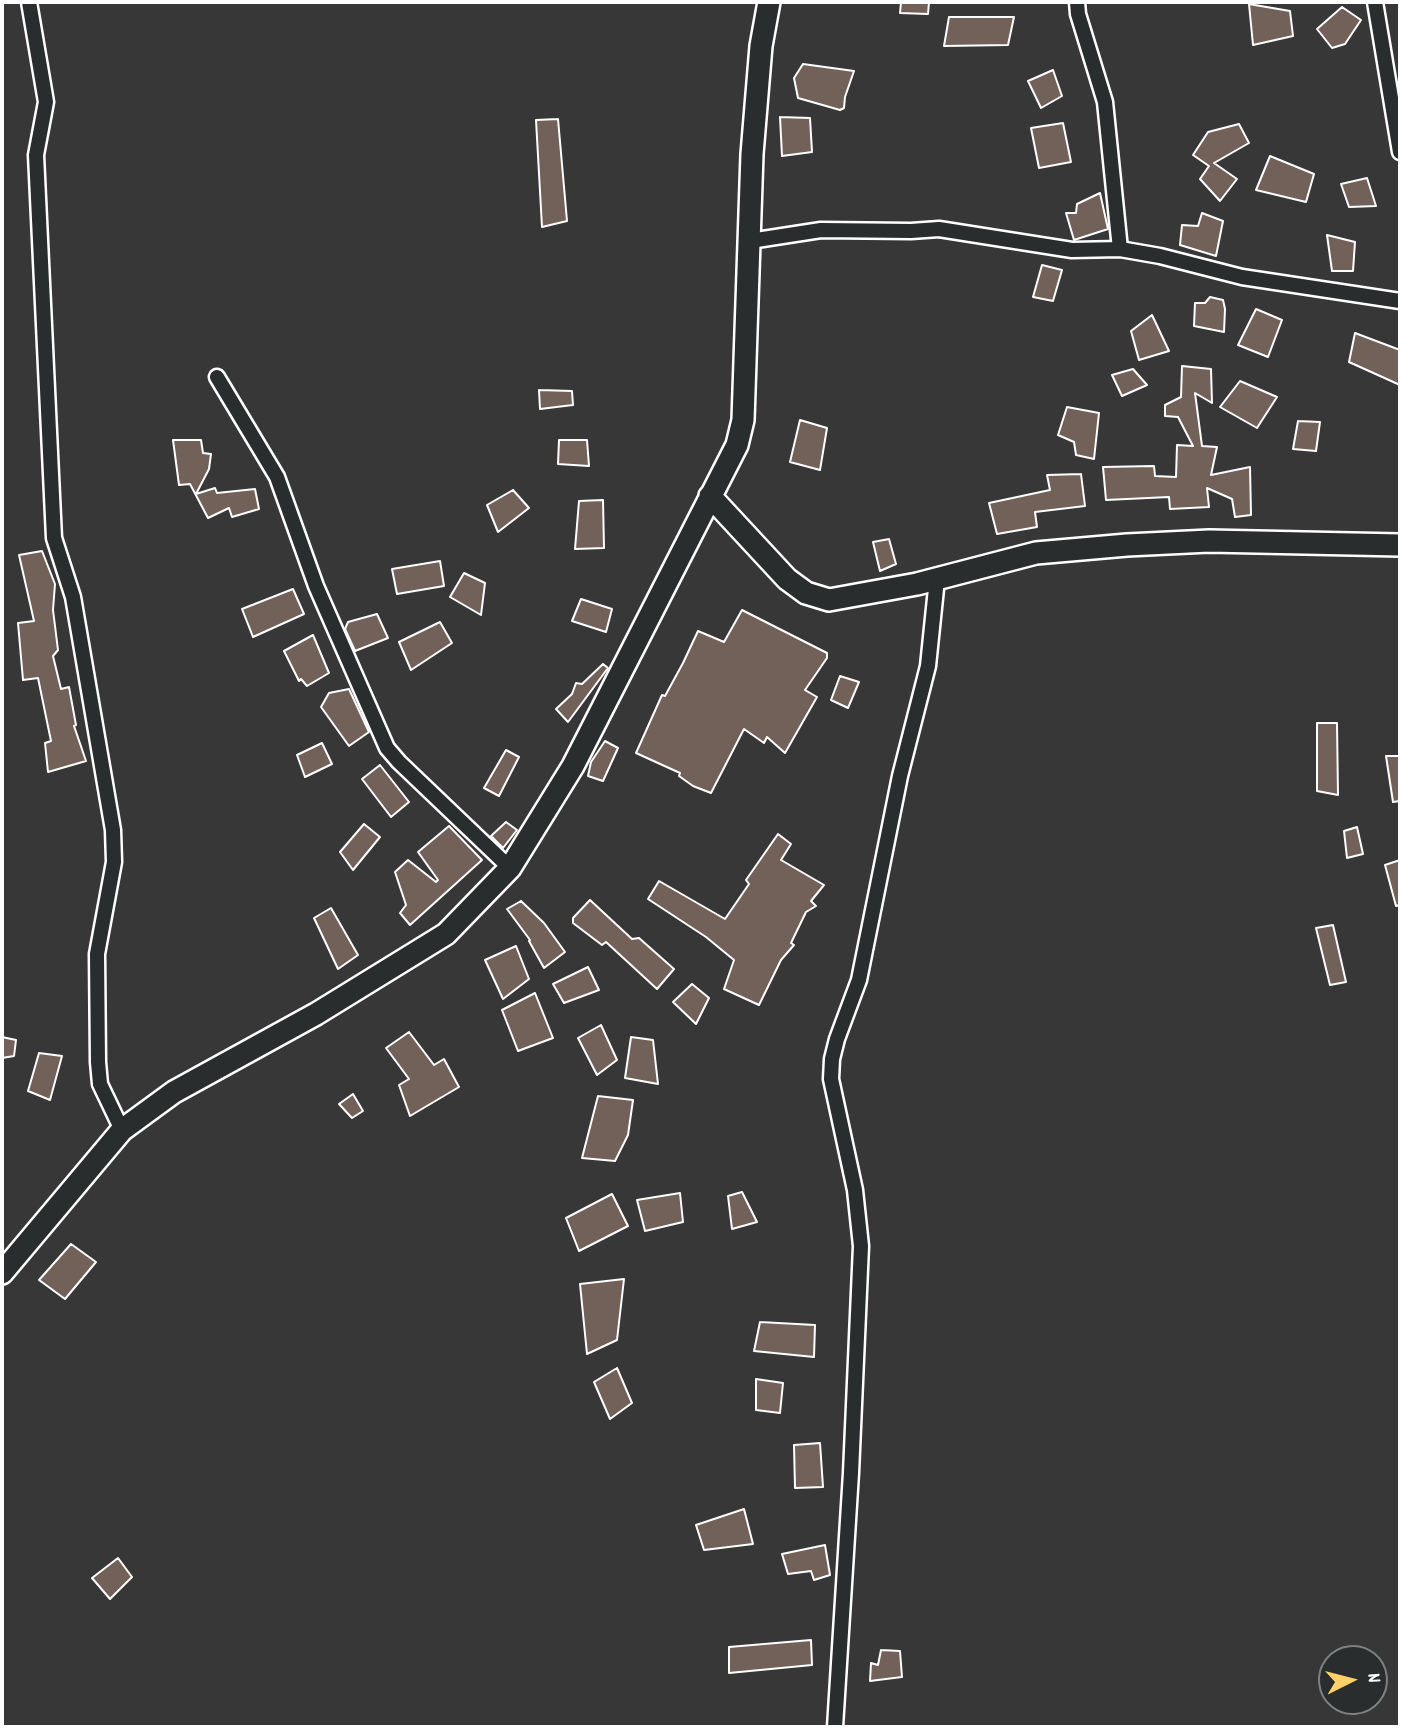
<!DOCTYPE html>
<html>
<head>
<meta charset="utf-8">
<style>
  body { margin:0 }
  #map { position:relative; width:1402px; height:1729px; overflow:hidden; background:#383737; font-family:Dekko,sans-serif }
  canvas { display:block }
  .frame { position:absolute; inset:0; border:4px solid #fff; pointer-events:none }
  .north { position:absolute; left:1318px; top:1645px; width:70px; height:70px; box-sizing:border-box; background:#2a2d2e; border:2px solid #7f8182; border-radius:50%; rotate:84deg; font-size:19px; font-weight:700; line-height:28px; text-align:center; color:#fff }
  .north::after { content:''; display:block; margin:auto; width:24px; height:32px; background:#ffd166; clip-path:polygon(50% 0,100% 100%,50% 72%,0 100%) }
</style>
</head>
<body>
<div id="map">
<canvas width="1402" height="1729"></canvas>
<div class="frame"></div>
<div class="north">N</div>
</div>
<script>
const ctx = document.querySelector('canvas').getContext('2d');
ctx.lineJoin = 'round';
function paint(path, color) { ctx.fillStyle = color; ctx.fill(path, 'evenodd'); }
const toPath = rows => new Path2D(rows.map(r => 'M' + r).join(''));
function stroke(path, color, width, dash) { ctx.strokeStyle = color; ctx.lineWidth = width; ctx.lineCap = dash ? 'butt' : 'round'; ctx.setLineDash(dash || []); ctx.stroke(path); }
const building = toPath([
  [901,2,929,2,928,14,900,13,901,2],
  [1249,4,1290,11,1293,36,1253,45,1249,4],
  [1342,7,1361,20,1345,44,1332,48,1317,29,1342,7],
  [949,17,1014,17,1008,45,944,46,949,17],
  [803,64,854,71,845,97,844,108,840,110,798,98,794,78,803,64],
  [1053,70,1062,96,1041,108,1028,81,1053,70],
  [780,117,810,118,812,152,782,156,780,117],
  [558,119,567,221,542,227,536,120,558,119],
  [1063,123,1071,162,1039,168,1031,128,1063,123],
  [1239,124,1249,143,1214,163,1237,179,1220,201,1200,179,1209,166,1193,155,1208,132,1239,124],
  [1270,156,1314,174,1306,202,1256,190,1270,156],
  [1367,178,1376,206,1349,207,1341,184,1367,178],
  [1100,193,1108,229,1074,240,1066,213,1076,213,1077,204,1100,193],
  [1202,213,1223,221,1216,256,1180,245,1182,225,1198,226,1202,213],
  [1327,235,1355,242,1353,271,1332,271,1327,235],
  [1042,265,1062,270,1053,301,1033,297,1042,265],
  [1210,297,1223,300,1225,309,1224,332,1194,326,1195,303,1205,303,1210,297],
  [1256,309,1282,320,1268,357,1238,345,1256,309],
  [1152,315,1169,351,1139,360,1131,331,1152,315],
  [1355,333,1400,350,1400,385,1349,362,1355,333],
  [1182,366,1211,369,1212,403,1195,393,1202,446,1217,447,1211,475,1250,467,1251,515,1235,517,1232,499,1207,488,1209,507,1170,509,1169,497,1106,500,1103,467,1154,466,1155,476,1176,477,1177,445,1193,446,1178,417,1165,416,1165,405,1181,397,1182,366],
  [1133,369,1147,385,1122,396,1112,375,1133,369],
  [1240,381,1277,397,1257,428,1220,407,1240,381],
  [539,390,572,391,573,405,540,409,539,390],
  [1067,407,1099,413,1094,459,1076,455,1074,442,1058,435,1067,407],
  [800,420,827,428,820,470,790,462,800,420],
  [1298,421,1320,422,1316,451,1293,449,1298,421],
  [173,440,201,440,203,453,211,454,209,469,196,494,215,488,217,493,255,489,259,509,232,517,229,508,208,518,190,484,179,485,173,440],
  [559,440,587,440,589,466,558,464,559,440],
  [1081,474,1085,506,1035,512,1037,527,997,534,989,503,1050,490,1047,475,1081,474],
  [513,490,529,508,498,532,487,505,513,490],
  [603,500,604,548,575,549,579,501,603,500],
  [889,539,896,564,880,571,873,542,889,539],
  [42,551,55,584,53,610,58,650,53,656,61,689,69,687,76,725,74,726,86,761,48,772,45,743,51,741,38,678,23,680,18,623,34,621,19,555,42,551],
  [440,561,444,586,397,594,392,569,440,561],
  [464,573,485,583,481,615,450,597,464,573],
  [293,589,304,614,253,637,242,609,293,589],
  [581,599,612,609,606,632,572,621,581,599],
  [742,610,827,653,827,658,805,690,817,697,785,753,767,737,764,743,744,729,711,793,693,786,679,776,680,773,636,753,662,695,665,696,683,663,698,631,724,642,742,610],
  [377,614,388,638,355,651,345,629,348,622,377,614],
  [440,622,452,643,411,670,399,642,440,622],
  [313,635,329,673,307,686,301,679,299,681,284,651,313,635],
  [603,664,608,668,568,722,556,709,572,694,576,683,582,684,603,664],
  [840,676,859,682,848,708,831,700,840,676],
  [349,689,369,732,349,746,321,707,329,693,349,689],
  [1317,723,1337,723,1338,795,1317,791,1317,723],
  [605,741,618,748,603,781,588,776,591,762,605,741],
  [322,743,332,764,305,777,297,755,322,743],
  [506,750,519,757,499,796,484,788,506,750],
  [1386,756,1400,756,1400,801,1393,802,1386,756],
  [380,765,409,802,391,817,362,779,380,765],
  [506,822,517,830,503,848,491,836,506,822],
  [364,824,380,837,353,870,340,852,364,824],
  [449,826,482,860,410,925,400,913,406,905,395,872,408,860,436,882,438,880,418,852,449,826],
  [1357,827,1363,854,1347,858,1344,831,1357,827],
  [778,834,791,844,781,860,824,885,811,901,816,906,806,912,791,943,794,945,781,960,759,1005,724,989,734,960,706,937,648,899,659,881,725,919,749,884,746,880,778,834],
  [1400,860,1400,905,1396,906,1385,865,1400,860],
  [590,900,632,939,639,938,674,969,657,989,606,942,602,945,573,923,573,918,590,900],
  [521,901,544,923,565,952,544,968,529,941,530,940,507,909,521,901],
  [331,908,358,955,338,969,314,918,331,908],
  [1333,925,1346,982,1330,985,1316,928,1333,925],
  [516,946,529,979,503,999,485,960,516,946],
  [588,967,599,990,564,1003,553,984,588,967],
  [692,984,709,998,696,1024,673,1002,692,984],
  [535,993,553,1038,518,1051,502,1010,535,993],
  [601,1025,617,1060,597,1075,578,1038,601,1025],
  [409,1032,434,1065,444,1059,459,1087,410,1116,399,1085,409,1079,386,1048,409,1032],
  [2,1037,16,1040,14,1056,2,1058,2,1037],
  [631,1037,653,1040,658,1084,625,1078,631,1037],
  [39,1053,62,1056,50,1100,28,1091,39,1053],
  [353,1094,363,1111,352,1118,339,1104,353,1094],
  [598,1096,633,1100,628,1135,615,1161,582,1158,598,1096],
  [742,1192,757,1222,732,1229,728,1196,742,1192],
  [680,1193,683,1222,645,1231,637,1200,680,1193],
  [612,1194,628,1226,579,1251,566,1218,612,1194],
  [71,1244,96,1262,65,1299,39,1280,71,1244],
  [624,1279,617,1340,587,1354,580,1284,624,1279],
  [760,1322,815,1325,814,1357,754,1351,760,1322],
  [617,1368,632,1403,610,1419,594,1382,617,1368],
  [756,1379,783,1383,780,1413,756,1410,756,1379],
  [820,1443,823,1487,795,1488,794,1445,820,1443],
  [744,1509,753,1544,704,1550,696,1525,744,1509],
  [825,1545,830,1575,814,1580,811,1571,788,1574,782,1554,825,1545],
  [118,1558,132,1577,110,1599,92,1578,118,1558],
  [811,1640,812,1665,729,1673,729,1647,811,1640],
  [881,1650,900,1651,902,1677,870,1681,871,1663,878,1665,881,1650]
]);
const street = toPath([
  [29,2,46,102,36,155,54,538,73,597,113,830,114,862,97,954,98,1062,100,1084,122,1130],
  [1077,2,1078,14,1105,102,1120,249],
  [1375,2,1400,152],
  [750,241,821,230,911,231,939,229,1072,250,1120,249,1160,256,1242,277,1400,301],
  [217,377,277,477,316,586,387,748,399,762,510,868],
  [835,1727,851,1473,861,1246,855,1190,831,1079,832,1059,837,1039,859,980,900,776,928,666,937,579]
]);
const secondary = toPath([
  [710,496,787,579,806,593,829,600,917,584,1036,553,1127,545,1209,541,1400,545],
  [2,1273,122,1130,174,1092,316,1014,446,934,510,868,573,766,737,445,743,420,752,154,761,46,769,2]
]);
paint(building, '#726159');
stroke(building, '#fff', 2);
stroke(street, '#fff', 19);
stroke(secondary, '#fff', 26);
stroke(street, '#2a2d2e', 14);
stroke(secondary, '#2a2d2e', 21);
</script>
</body>
</html>
